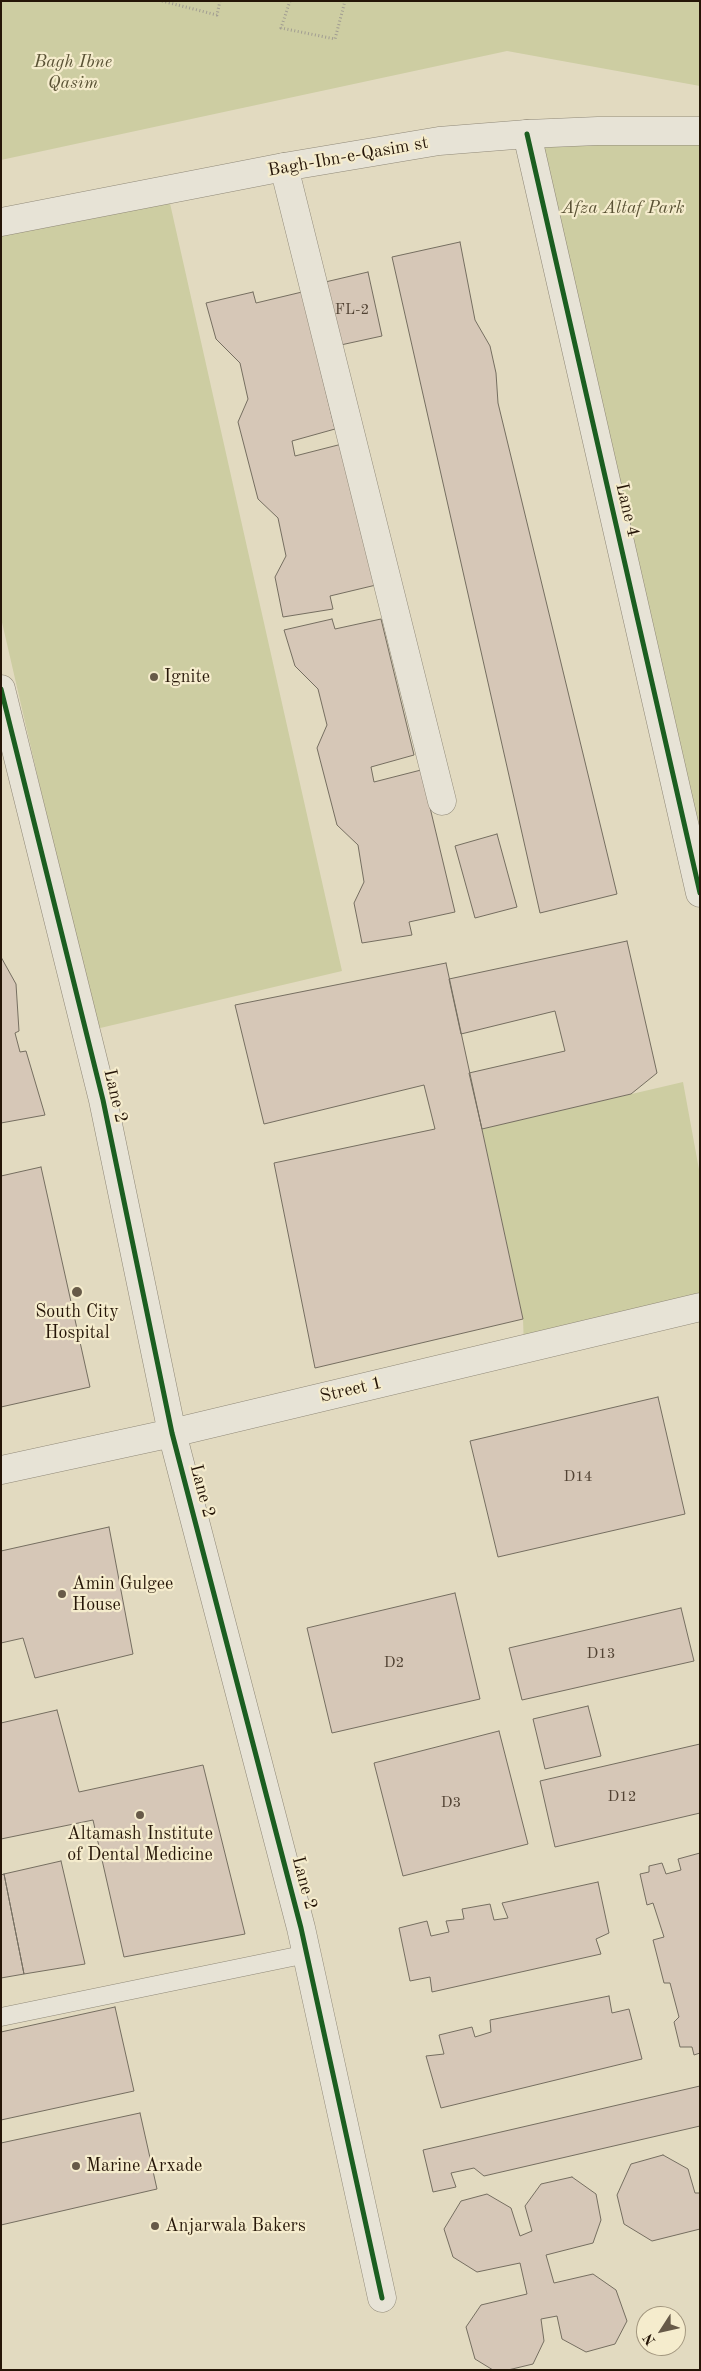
<!DOCTYPE html>
<html>
<head>
<meta charset="utf-8">
<style>
  body { margin:0 }
  #map { position:relative; width:701px; height:2371px; overflow:hidden; background:#e2dac0; font-family:"Old Standard TT",serif }
  canvas { display:block }
  .frame { position:absolute; inset:0; border:2px solid #251507; pointer-events:none }
  .north { position:absolute; left:636px; top:2306px; width:50px; height:50px; box-sizing:border-box; background:#f5eccd; border:1px solid #a2967e; border-radius:50%; rotate:235deg; font-size:14px; font-weight:700; line-height:20px; text-align:center; color:#251507 }
  .north::after { content:''; display:block; margin:auto; width:18px; height:22px; background:#675a48; clip-path:polygon(50% 0,100% 100%,50% 72%,0 100%) }
</style>
</head>
<body>
<div id="map">
<canvas width="701" height="2371"></canvas>
<div class="frame"></div>
<div class="north">N</div>
</div>
<script>
const ctx = document.querySelector('canvas').getContext('2d');
ctx.lineJoin = 'round';
function paint(path, color) { ctx.fillStyle = color; ctx.fill(path, 'evenodd'); }
const toPath = rows => new Path2D(rows.map(r => 'M' + r).join(''));
function stroke(path, color, width, dash) { ctx.strokeStyle = color; ctx.lineWidth = width; ctx.lineCap = dash ? 'butt' : 'round'; ctx.setLineDash(dash || []); ctx.stroke(path); }
function label(font, color, halo, rows, align = 'center') {
  ctx.font = font + ' "Old Standard TT",serif'; ctx.lineWidth = 4.5; ctx.setLineDash([]); ctx.textBaseline = 'middle'; ctx.strokeStyle = halo; ctx.fillStyle = color; for (const [text, x, y, turn = 0] of rows) {
    ctx.save(); ctx.translate(x, y); ctx.rotate((+turn || 0) * Math.PI / 180); ctx.textAlign = isNaN(turn) ? turn : align; if (halo) ctx.strokeText(text, 0, 0); ctx.fillText(text, 0, 0); ctx.restore();
  }
}
const green = toPath([
  [1,1,700,1,700,86,507,51,1,160],
  [700,130,700,898,527,134],
  [167,190,342,971,96,1029,1,618,1,222],
  [683,1082,700,1175,700,1307,524,1348,523,1319,482,1129]
]);
const building = toPath([
  [460,242,475,320,490,346,496,373,498,403,617,894,540,913,392,257,460,242],
  [368,272,382,336,336,346,321,283,368,272],
  [253,292,256,303,302,292,335,429,292,441,295,456,342,444,376,585,330,596,333,609,283,617,275,577,286,556,278,518,258,499,238,422,248,399,240,363,216,339,206,303,253,292],
  [332,619,335,629,381,619,414,755,371,767,374,782,421,770,455,912,409,922,412,935,362,943,354,903,364,882,358,845,337,825,317,748,327,725,318,689,295,666,284,630,332,619],
  [497,834,517,907,475,918,455,846,497,834],
  [627,941,657,1073,631,1094,482,1129,469,1073,565,1051,555,1011,461,1034,449,979,627,941],
  [1,957,16,984,19,1031,15,1033,20,1052,26,1051,45,1115,1,1123,1,957],
  [446,963,523,1319,315,1368,274,1163,435,1129,424,1085,264,1124,235,1005,446,963],
  [41,1167,90,1387,1,1407,1,1176,41,1167],
  [658,1397,685,1514,498,1557,470,1441,658,1397],
  [109,1527,133,1654,35,1678,23,1638,1,1643,1,1551,109,1527],
  [455,1593,480,1699,332,1733,307,1628,455,1593],
  [681,1608,694,1661,522,1700,509,1648,681,1608],
  [588,1706,601,1756,545,1769,533,1719,588,1706],
  [57,1710,79,1792,203,1765,245,1934,124,1957,93,1820,1,1839,1,1723,57,1710],
  [499,1731,528,1844,403,1876,374,1763,499,1731],
  [700,1744,700,1813,555,1847,540,1781,700,1744],
  [700,1853,700,2053,694,2055,692,2047,680,2047,674,2022,679,2017,670,1983,664,1983,653,1940,664,1937,653,1903,647,1905,640,1874,649,1872,649,1866,662,1863,666,1874,681,1870,678,1859,700,1853],
  [61,1861,85,1964,24,1974,4,1874,61,1861],
  [4,1874,24,1974,1,1978,1,1875,4,1874],
  [598,1882,609,1933,596,1939,601,1954,432,1992,430,1977,410,1981,399,1928,427,1921,431,1936,449,1932,446,1921,464,1919,462,1909,490,1904,494,1920,508,1918,502,1903,598,1882],
  [609,1996,612,2013,629,2009,642,2059,441,2108,426,2056,444,2054,439,2035,472,2027,475,2037,491,2032,490,2020,609,1996],
  [115,2007,134,2091,1,2120,1,2032,115,2007],
  [700,2086,700,2126,484,2176,474,2168,451,2173,456,2187,433,2192,423,2150,700,2086],
  [140,2113,157,2189,1,2225,1,2143,140,2113],
  [663,2155,688,2169,695,2193,700,2193,700,2229,652,2241,624,2224,617,2195,631,2164,663,2155],
  [572,2177,596,2194,601,2220,593,2243,546,2255,554,2283,593,2274,616,2290,627,2321,615,2344,586,2352,562,2339,557,2316,541,2319,544,2341,533,2364,508,2370,493,2370,475,2359,466,2327,481,2305,527,2294,520,2263,477,2272,453,2257,444,2229,461,2201,487,2194,511,2208,520,2236,532,2231,525,2206,541,2184,572,2177]
]);
const path = toPath([
  [162,1,217,15,220,1],
  [290,1,281,28,335,39,345,1]
]);
const service = toPath([
  [1,2017,307,1954]
]);
const minor = toPath([
  [527,134,700,893],
  [284,167,442,801],
  [1,689,103,1100,172,1433,301,1928,382,2298],
  [1,1470,172,1433,700,1307]
]);
const tertiary = toPath([
  [1,222,284,167,439,141,527,134,598,131,700,131]
]);
const cycleway = toPath([
  [527,134,700,893],
  [1,689,103,1100,172,1433,301,1928,382,2298]
]);
const markers = [
  [154,677,5,"#675a48"],
  [77,1292,6,"#675a48"],
  [62,1594,5,"#675a48"],
  [140,1815,5,"#675a48"],
  [76,2166,5,"#675a48"],
  [155,2226,5,"#675a48"]
];
const numberNames = [
  ["FL-2",352,310],
  ["D14",578,1477],
  ["D13",601,1654],
  ["D2",394,1663],
  ["D12",622,1797],
  ["D3",451,1803]
];
const parkNames = [
  ["Bagh Ibne",73,62],
  ["Qasim",73,83],
  ["Afza Altaf Park",623,208]
];
const streetNames = [
  ["Bagh-Ibn-e-Qasim st",348,157,-10],
  ["Lane 4",627,510,77],
  ["Lane 2",115,1096,77],
  ["Street 1",351,1390,-13],
  ["Lane 2",202,1491,75],
  ["Lane 2",304,1883,75]
];
const poiNames = [
  ["Ignite",164,677],
  ["South City",77,1312,"center"],
  ["Hospital",77,1333,"center"],
  ["Amin Gulgee",72,1584],
  ["House",72,1605],
  ["Altamash Institute",140,1834,"center"],
  ["of Dental Medicine",140,1855,"center"],
  ["Marine Arxade",86,2166],
  ["Anjarwala Bakers",165,2226]
];
paint(green, '#cdcda2');
paint(building, '#d6c7b7');
stroke(building, '#756e60', 1);
stroke(service, '#908978', 19);
stroke(minor, '#908978', 29);
stroke(tertiary, '#908978', 29);
stroke(path, '#a19d92', 3, [1, 2.5]);
stroke(service, '#e7e3d6', 18);
stroke(minor, '#e7e3d6', 28);
stroke(tertiary, '#e7e3d6', 28);
stroke(cycleway, '#1b5e20', 5);
for (const [x, y, r, color] of markers) { const dot = new Path2D(); dot.arc(x, y, r, 0, 2 * Math.PI); ctx.fillStyle = color; ctx.fill(dot); stroke(dot, '#f5eccd', 2); }
label('15px', '#514233', null, numberNames);
label('italic 18px', '#5a5235', '#f5eccd', parkNames);
label('18px', '#251507', '#f5eccd', streetNames);
label('18px', '#251507', '#f5eccd', poiNames, 'left');
</script>
</body>
</html>
